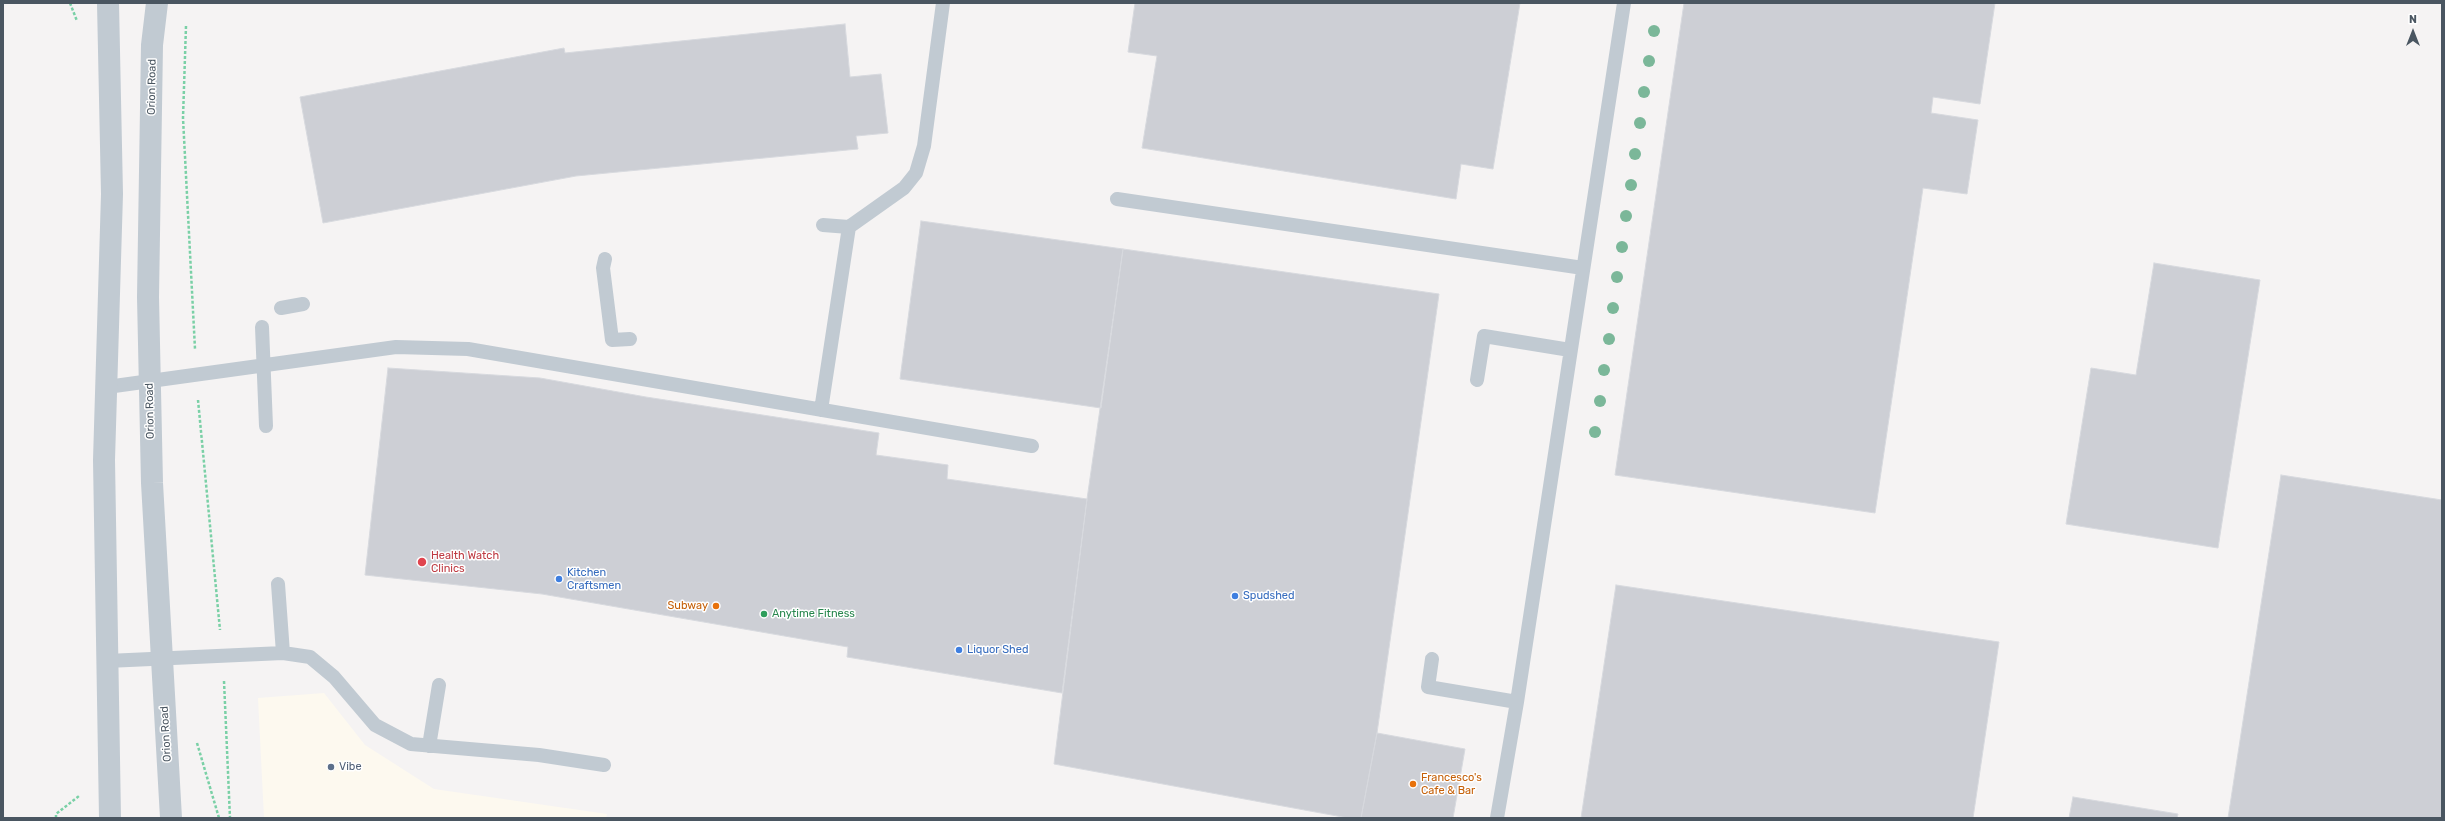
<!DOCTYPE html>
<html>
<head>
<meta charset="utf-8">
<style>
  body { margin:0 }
  #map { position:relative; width:2445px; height:821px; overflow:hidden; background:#f5f3f3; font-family:Rubik,sans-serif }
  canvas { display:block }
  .frame { position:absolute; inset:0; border:4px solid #4a5661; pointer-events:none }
  .north { position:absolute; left:2393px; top:12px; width:40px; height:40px; -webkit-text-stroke:3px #fff; paint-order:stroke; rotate:0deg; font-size:11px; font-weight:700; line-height:16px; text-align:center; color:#4a5661 }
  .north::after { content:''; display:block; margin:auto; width:14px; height:18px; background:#4a5661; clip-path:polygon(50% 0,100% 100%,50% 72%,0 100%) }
</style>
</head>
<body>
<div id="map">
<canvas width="2445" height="821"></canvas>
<div class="frame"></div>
<div class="north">N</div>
</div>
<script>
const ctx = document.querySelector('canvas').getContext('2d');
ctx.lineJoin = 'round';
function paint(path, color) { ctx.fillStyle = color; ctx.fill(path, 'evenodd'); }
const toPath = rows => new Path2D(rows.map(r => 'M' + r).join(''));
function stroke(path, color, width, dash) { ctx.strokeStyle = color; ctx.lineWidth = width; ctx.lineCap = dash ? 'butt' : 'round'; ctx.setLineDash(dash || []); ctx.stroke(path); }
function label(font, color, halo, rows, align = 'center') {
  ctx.font = font + ' Rubik,sans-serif'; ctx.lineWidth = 3; ctx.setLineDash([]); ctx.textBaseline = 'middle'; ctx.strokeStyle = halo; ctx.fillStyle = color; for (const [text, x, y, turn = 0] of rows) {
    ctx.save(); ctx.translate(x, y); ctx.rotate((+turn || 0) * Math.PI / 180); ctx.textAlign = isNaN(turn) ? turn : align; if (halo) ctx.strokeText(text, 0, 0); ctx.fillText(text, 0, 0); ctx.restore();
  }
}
const commercial = toPath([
  [324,693,365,745,434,789,607,814,606,818,264,818,258,698]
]);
const building = toPath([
  [1135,3,1520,3,1493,169,1461,164,1456,199,1142,148,1157,56,1128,52,1135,3],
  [1684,3,1995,3,1980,104,1933,97,1931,113,1978,120,1967,194,1923,188,1875,513,1615,475,1684,3],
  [845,24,850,77,881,74,888,133,856,136,858,149,576,176,323,223,300,97,564,48,565,53,845,24],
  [921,221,1123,249,1101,408,900,379,921,221],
  [1123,249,1439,294,1377,733,1361,818,1348,818,1054,764,1087,499,1123,249],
  [2154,263,2260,280,2218,548,2066,524,2091,368,2136,375,2154,263],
  [388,368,540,378,646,397,879,433,876,455,948,465,947,479,1087,499,1062,693,847,657,848,647,542,594,365,575,388,368],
  [2281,475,2442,500,2442,818,2228,818,2281,475],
  [1616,585,1999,642,1973,818,1581,818,1616,585],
  [1377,733,1465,749,1453,818,1361,818,1377,733],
  [2073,797,2178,814,2177,818,2069,818,2073,797]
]);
const path = toPath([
  [70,3,77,21],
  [186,26,183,118,195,349],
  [198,400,220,630],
  [224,681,230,818],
  [197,743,219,818],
  [56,818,56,814,79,796]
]);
const service = toPath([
  [1117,199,1583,268],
  [823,225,849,227],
  [605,259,603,268,612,340,630,339],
  [281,308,303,304],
  [262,327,266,426],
  [1477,380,1484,336,1570,350],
  [107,387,396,347,468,349,1032,446],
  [821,410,849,227,904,188,916,173,924,146,943,3],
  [278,584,283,653],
  [1432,659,1428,687,1517,702],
  [107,661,283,653,310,657,334,677,375,725,411,744,539,755,604,765],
  [429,746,439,685],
  [1497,818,1517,702,1624,3]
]);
const minor = toPath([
  [108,3,112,194,104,460,110,818],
  [157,3,152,45,148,297,152,483,171,818]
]);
const trees = [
  [1654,31],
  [1649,61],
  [1644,92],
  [1640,123],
  [1635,154],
  [1631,185],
  [1626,216],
  [1622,247],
  [1617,277],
  [1613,308],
  [1609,339],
  [1604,370],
  [1600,401],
  [1595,432]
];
const markers = [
  [422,562,5,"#e0444e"],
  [559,579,4,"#3f7fe0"],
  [1235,596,4,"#3f7fe0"],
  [716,606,4,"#e8710a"],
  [764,614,4,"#2e9e5b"],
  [959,650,4,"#3f7fe0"],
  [331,767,4,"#5c6f8a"],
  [1413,784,4,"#e8710a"]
];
const streetNames = [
  ["Orion Road",152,87,-89],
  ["Orion Road",150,411,-91],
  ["Orion Road",166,734,-93]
];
const healthNames = [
  ["Health Watch",431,556],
  ["Clinics",431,569]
];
const shopNames = [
  ["Kitchen",567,573],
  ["Craftsmen",567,586],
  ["Spudshed",1243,596],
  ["Liquor Shed",967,650]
];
const foodNames = [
  ["Subway",708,606],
  ["Francesco's",1421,778,"left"],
  ["Cafe & Bar",1421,791,"left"]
];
const leisureNames = [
  ["Anytime Fitness",772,614]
];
const serviceNames = [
  ["Vibe",339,767]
];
paint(commercial, '#fdf9ef');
paint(building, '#cdcfd5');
stroke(building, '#d7d9de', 1);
stroke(path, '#7ad0a6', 2.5, [3, 2]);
stroke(service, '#c1cad2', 14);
stroke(minor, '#c1cad2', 22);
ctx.fillStyle = '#7bb799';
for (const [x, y] of trees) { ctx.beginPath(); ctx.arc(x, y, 6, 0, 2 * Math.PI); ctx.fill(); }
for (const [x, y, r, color] of markers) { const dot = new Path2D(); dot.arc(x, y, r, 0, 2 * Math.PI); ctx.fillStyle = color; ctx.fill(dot); stroke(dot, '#fff', 1.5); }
label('11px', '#4a5661', '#fff', streetNames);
label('11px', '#be3a42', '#fff', healthNames, 'left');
label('11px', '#366cbe', '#fff', shopNames, 'left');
label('11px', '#c56008', '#fff', foodNames, 'right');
label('11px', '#27864d', '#fff', leisureNames, 'left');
label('11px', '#4e5e75', '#fff', serviceNames, 'left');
</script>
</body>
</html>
